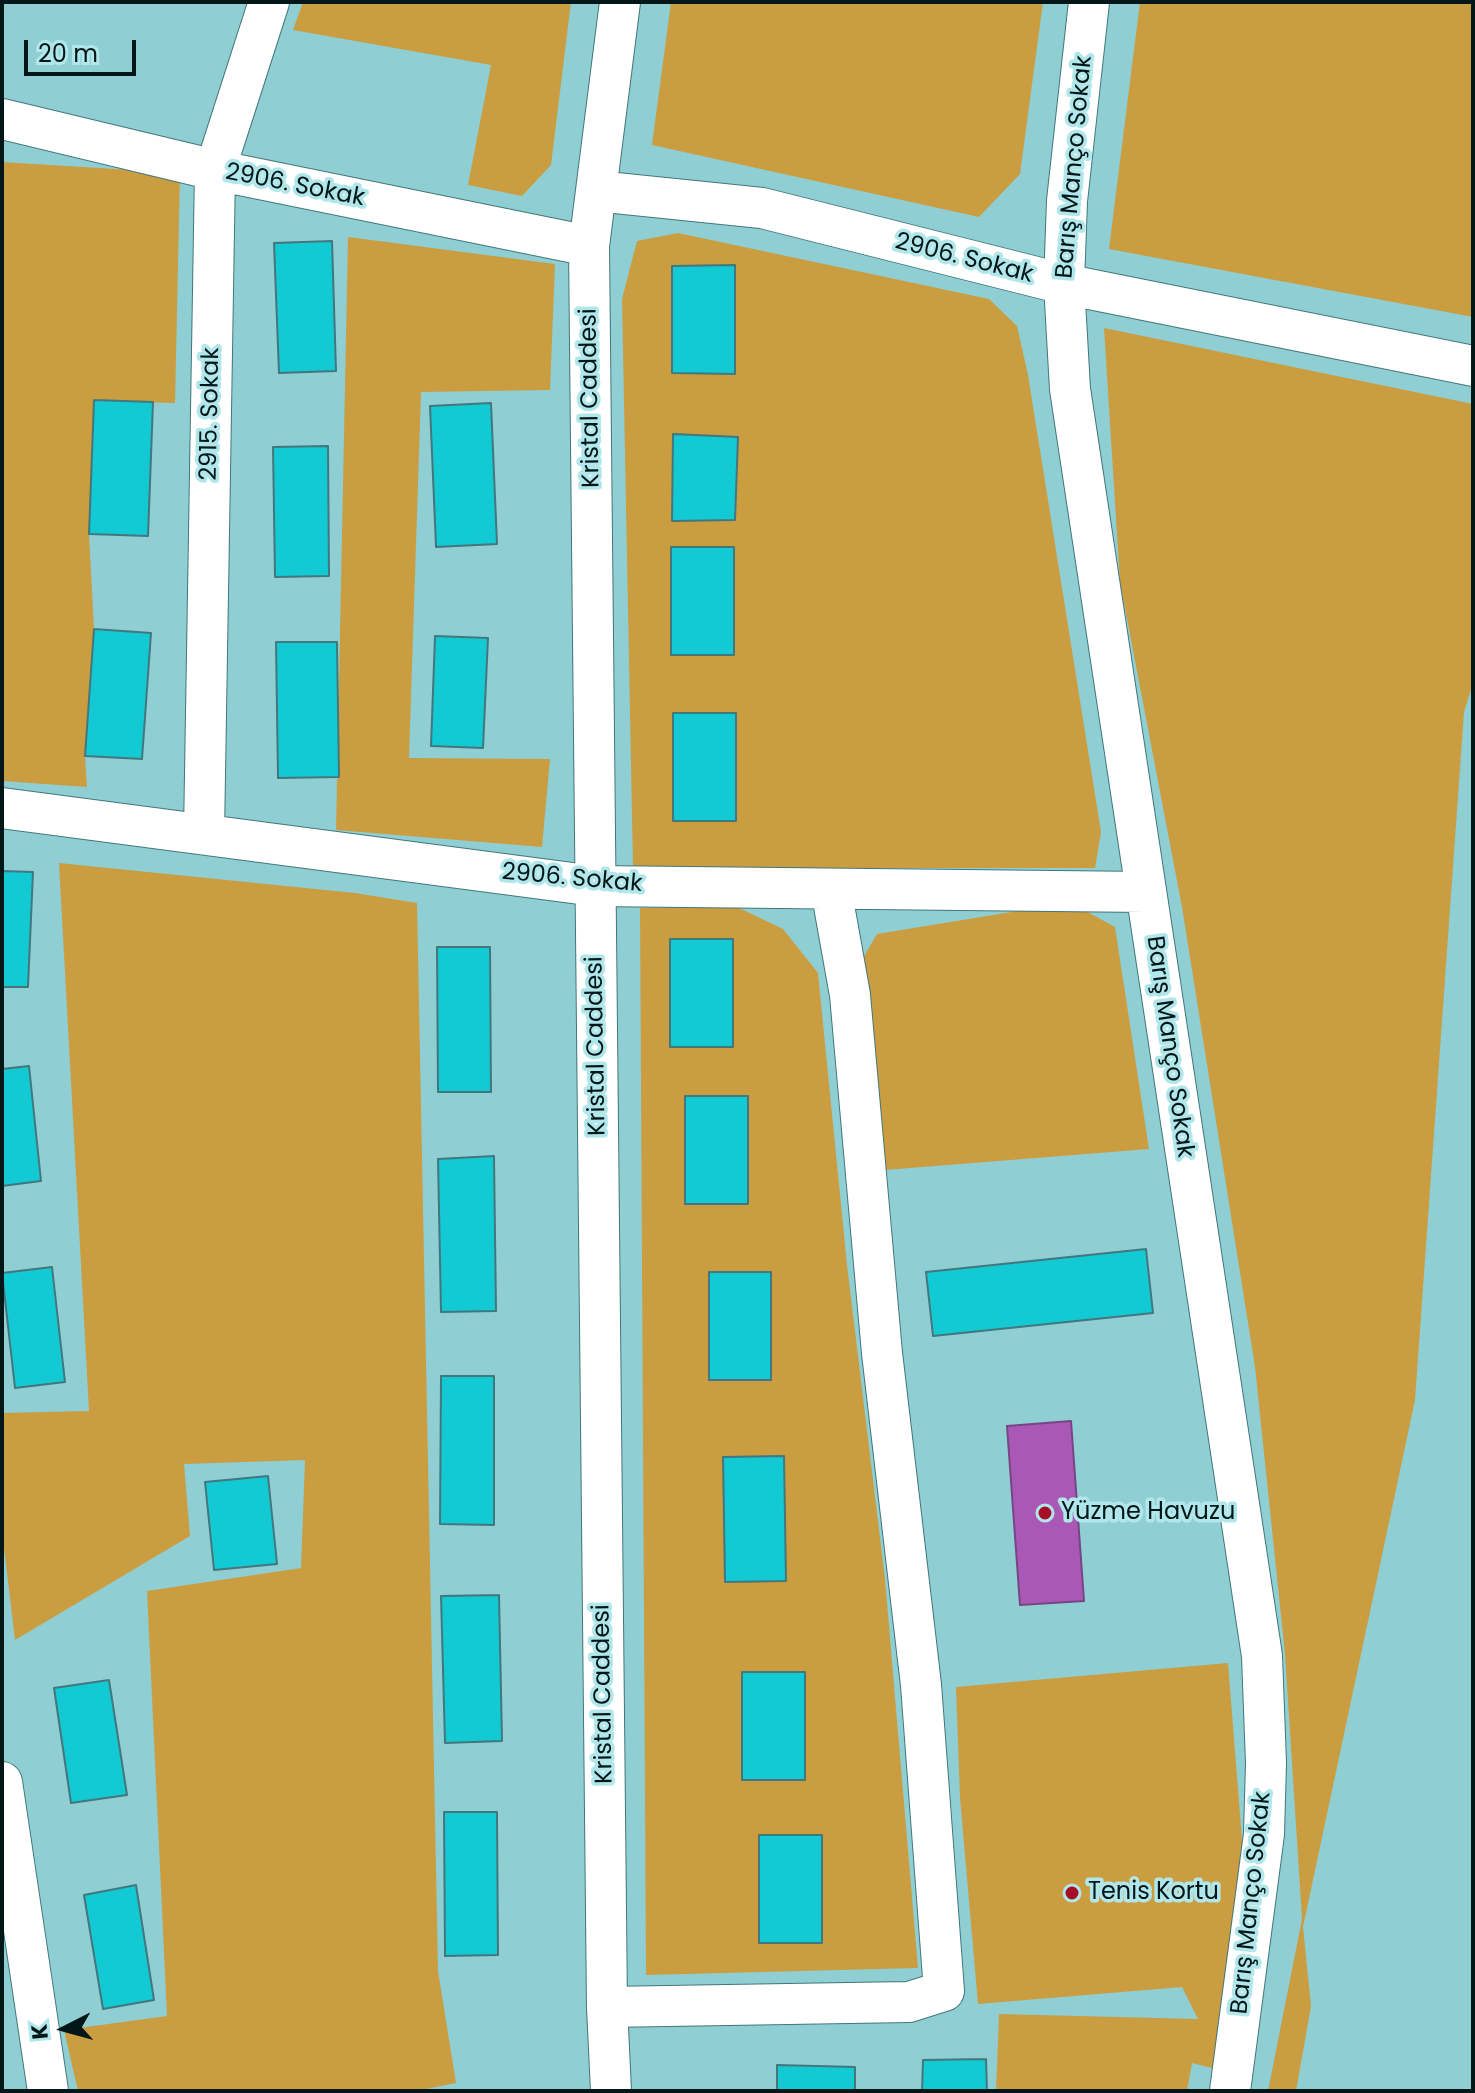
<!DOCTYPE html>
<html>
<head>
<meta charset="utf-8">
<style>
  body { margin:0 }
  #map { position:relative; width:1475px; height:2093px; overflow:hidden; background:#a4dade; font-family:Poppins,sans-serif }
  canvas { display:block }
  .frame { position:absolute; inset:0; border:4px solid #031719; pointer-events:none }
  .north { position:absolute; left:24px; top:1989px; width:80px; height:80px; -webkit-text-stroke:6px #b1e7eb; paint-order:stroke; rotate:264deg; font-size:22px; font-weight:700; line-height:32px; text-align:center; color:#031719 }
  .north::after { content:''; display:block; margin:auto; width:28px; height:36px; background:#031719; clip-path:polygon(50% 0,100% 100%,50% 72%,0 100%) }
  .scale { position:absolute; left:24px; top:40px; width:112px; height:36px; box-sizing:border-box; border:4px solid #031719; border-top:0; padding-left:10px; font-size:24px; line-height:28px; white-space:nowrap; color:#031719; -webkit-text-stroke:6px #b1e7eb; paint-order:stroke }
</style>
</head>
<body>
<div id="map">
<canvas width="1475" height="2093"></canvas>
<div class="frame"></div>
<div class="north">K</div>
<div class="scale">20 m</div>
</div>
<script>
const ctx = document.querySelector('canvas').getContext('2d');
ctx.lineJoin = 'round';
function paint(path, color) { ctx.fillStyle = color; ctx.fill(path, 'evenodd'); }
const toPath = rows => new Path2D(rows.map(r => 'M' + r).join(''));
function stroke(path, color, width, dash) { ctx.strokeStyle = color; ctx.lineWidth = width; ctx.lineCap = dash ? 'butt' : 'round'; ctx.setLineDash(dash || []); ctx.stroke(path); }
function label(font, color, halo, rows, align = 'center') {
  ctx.font = font + ' Poppins,sans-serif'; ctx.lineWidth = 7; ctx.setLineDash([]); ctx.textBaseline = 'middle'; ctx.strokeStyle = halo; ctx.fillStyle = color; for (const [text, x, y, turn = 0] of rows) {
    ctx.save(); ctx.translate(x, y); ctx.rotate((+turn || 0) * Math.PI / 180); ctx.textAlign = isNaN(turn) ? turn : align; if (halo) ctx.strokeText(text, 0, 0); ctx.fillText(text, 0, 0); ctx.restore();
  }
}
const built = toPath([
  [2,2,1473,2,1473,2091,2,2091]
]);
const green = toPath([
  [303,2,571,2,551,165,522,196,468,185,491,65,293,30],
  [671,2,1043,2,1020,174,979,217,652,145],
  [1140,2,1473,2,1473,317,1109,249],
  [2,162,180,173,175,403,94,401,89,534,94,629,85,756,87,787,2,781],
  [678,233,989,299,1017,326,1028,375,1101,832,1095,868,633,868,622,299,637,241],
  [348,237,555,264,550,390,421,392,409,758,550,759,542,847,336,830],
  [1104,328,1473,404,1473,683,1464,712,1415,1400,1303,1927,1311,2006,1296,2091,1268,2091,1302,1919,1285,1654,1255,1367,1182,907,1120,582],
  [59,863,355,893,417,903,438,1971,456,2083,416,2091,78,2091,64,2030,167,2016,147,1591,301,1568,305,1460,184,1464,190,1536,15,1640,2,1531,2,1413,89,1411],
  [737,907,783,929,818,973,847,1265,885,1579,918,1968,646,1975,640,908],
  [1036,908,1084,910,1115,927,1149,1149,885,1170,864,956,877,934],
  [1228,1663,1243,1852,1220,2070,1192,2063,1187,2091,996,2091,999,2014,1198,2019,1182,1987,978,2004,960,1798,956,1687]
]);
const water = toPath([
  [1071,1421,1084,1601,1020,1605,1007,1426,1071,1421]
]);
const building = toPath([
  [332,241,336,371,279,373,274,243,332,241],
  [735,265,735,374,672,373,672,266,735,265],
  [94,400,153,402,148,536,89,534,94,400],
  [491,403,497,544,436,547,430,406,491,403],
  [673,434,738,437,735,520,672,521,673,434],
  [328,446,329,576,275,577,273,447,328,446],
  [671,547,734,547,734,655,671,655,671,547],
  [94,629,151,633,142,759,85,756,94,629],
  [435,636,488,638,483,748,431,746,435,636],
  [276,642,337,642,339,777,278,778,276,642],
  [673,713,736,713,736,821,673,821,673,713],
  [2,871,33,872,28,987,2,987,2,871],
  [670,939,733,939,733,1047,670,1047,670,939],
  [437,947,490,947,491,1092,438,1092,437,947],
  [29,1066,41,1181,2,1186,2,1069,29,1066],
  [685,1096,748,1096,748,1204,685,1204,685,1096],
  [494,1156,496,1311,441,1312,438,1159,494,1156],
  [1146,1249,1153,1313,933,1336,926,1272,1146,1249],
  [52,1267,65,1382,15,1388,2,1273,52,1267],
  [709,1272,771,1272,771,1380,709,1380,709,1272],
  [441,1376,494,1376,494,1525,440,1524,441,1376],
  [784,1456,786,1581,725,1582,723,1457,784,1456],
  [268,1476,277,1564,214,1570,205,1482,268,1476],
  [499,1595,502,1741,445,1743,441,1596,499,1595],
  [742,1672,805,1672,805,1780,742,1780,742,1672],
  [109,1680,127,1795,71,1803,54,1688,109,1680],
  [444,1812,497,1812,498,1955,445,1956,444,1812],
  [759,1835,822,1835,822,1943,759,1943,759,1835],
  [136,1885,154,2000,103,2009,84,1895,136,1885],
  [986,2059,987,2091,922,2091,923,2060,986,2059],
  [777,2065,855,2067,855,2091,777,2091,777,2065]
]);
const minor = toPath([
  [1089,2,1067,201,1064,284,1070,389,1262,1656,1266,1763,1264,1834,1230,2091],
  [2,119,215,170,589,246],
  [596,191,762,208,1064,284,1473,366],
  [2,808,595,886,1146,892],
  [204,834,215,170,269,2],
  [2,1782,48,2091],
  [607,2007,909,2002,944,1991,921,1685,882,1353,850,995,831,889],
  [611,2091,607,2007,589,246,620,2]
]);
const markers = [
  [1045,1513,8,"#a60d26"],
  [1072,1893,8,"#a60d26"]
];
const streetNames = [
  ["Barış Manço Sokak",1075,167,-85],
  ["2906. Sokak",295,186,11],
  ["2906. Sokak",964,259,14],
  ["Kristal Caddesi",591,398,-91],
  ["2915. Sokak",211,414,-89],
  ["2906. Sokak",572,879,5],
  ["Kristal Caddesi",597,1046,-91],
  ["Barış Manço Sokak",1169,1047,82],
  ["Kristal Caddesi",604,1694,-91],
  ["Barış Manço Sokak",1252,1903,-84]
];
const poiNames = [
  ["Yüzme Havuzu",1061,1513],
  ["Tenis Kortu",1088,1893]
];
paint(built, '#8fcfd4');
paint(green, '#ca9d41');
paint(water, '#a959b5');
stroke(water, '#774586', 2);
paint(building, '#12c9d4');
stroke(building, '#43777b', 2);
stroke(minor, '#43767a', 42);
stroke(minor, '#fff', 40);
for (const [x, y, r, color] of markers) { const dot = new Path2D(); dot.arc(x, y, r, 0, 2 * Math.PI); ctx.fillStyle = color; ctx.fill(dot); stroke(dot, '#b1e7eb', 3); }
label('24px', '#031719', '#b1e7eb', streetNames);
label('24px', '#031719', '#b1e7eb', poiNames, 'left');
</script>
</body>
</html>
